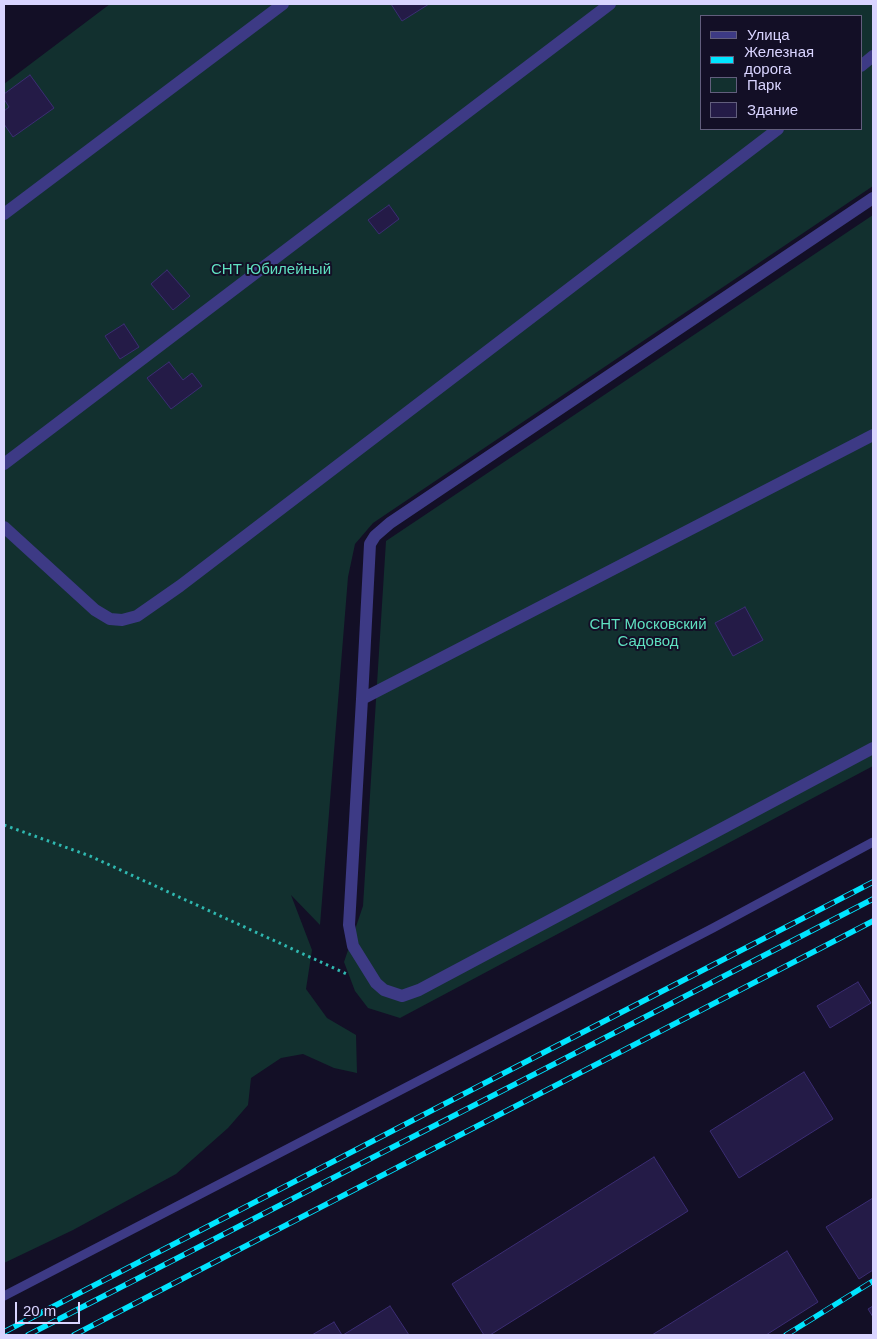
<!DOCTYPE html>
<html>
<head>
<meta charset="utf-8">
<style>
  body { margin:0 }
  #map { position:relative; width:877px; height:1339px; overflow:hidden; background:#130f26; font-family:Arial,sans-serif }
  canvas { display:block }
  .frame { position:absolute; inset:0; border:5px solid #d9d4ff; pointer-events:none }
  .legend { position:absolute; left:700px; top:15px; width:162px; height:115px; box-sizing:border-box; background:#130f26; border:1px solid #625e7d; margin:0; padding:6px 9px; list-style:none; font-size:15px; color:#d9d4ff }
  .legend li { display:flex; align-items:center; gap:10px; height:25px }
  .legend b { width:25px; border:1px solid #625e7d }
  .scale { position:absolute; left:15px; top:1302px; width:65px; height:22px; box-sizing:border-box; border:2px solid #d9d4ff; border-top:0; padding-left:6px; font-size:15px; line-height:18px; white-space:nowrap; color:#d9d4ff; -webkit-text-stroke:4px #130f26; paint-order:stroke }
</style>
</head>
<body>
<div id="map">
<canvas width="877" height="1339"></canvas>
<div class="frame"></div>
<ul class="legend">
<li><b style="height:6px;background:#3d3a85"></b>Улица</li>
<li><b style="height:6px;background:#00e5ff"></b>Железная дорога</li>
<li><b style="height:14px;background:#12302f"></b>Парк</li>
<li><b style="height:14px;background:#241b47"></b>Здание</li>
</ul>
<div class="scale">20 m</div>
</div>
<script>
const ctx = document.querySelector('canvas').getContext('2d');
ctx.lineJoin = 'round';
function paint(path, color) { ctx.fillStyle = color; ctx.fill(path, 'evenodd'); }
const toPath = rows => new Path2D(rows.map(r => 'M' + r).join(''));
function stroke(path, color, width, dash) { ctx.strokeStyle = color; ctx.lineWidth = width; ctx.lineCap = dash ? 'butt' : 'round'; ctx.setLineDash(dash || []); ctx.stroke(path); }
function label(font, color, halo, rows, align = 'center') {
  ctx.font = font + ' Arial,sans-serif'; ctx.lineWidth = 4; ctx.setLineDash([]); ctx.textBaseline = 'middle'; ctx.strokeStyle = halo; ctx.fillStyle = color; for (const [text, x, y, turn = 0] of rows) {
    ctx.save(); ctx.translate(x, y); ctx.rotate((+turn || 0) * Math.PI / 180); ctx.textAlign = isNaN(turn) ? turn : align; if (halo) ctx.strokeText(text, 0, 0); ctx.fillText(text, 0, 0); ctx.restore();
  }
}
const green = toPath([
  [110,4,873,4,873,186,373,523,355,544,348,577,320,925,291,895,312,950,306,989,327,1018,356,1035,357,1073,334,1068,303,1054,281,1058,251,1078,248,1105,228,1128,176,1174,73,1230,4,1263,4,84],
  [701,16,861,16,861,129,701,129],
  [873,215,873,766,400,1018,368,1008,355,991,344,962,363,906,386,541]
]);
const building = toPath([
  [391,4,429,4,402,21,391,4],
  [30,75,54,108,13,137,4,124,4,111,9,107,4,99,4,94,30,75],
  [389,205,399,219,379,234,368,220,389,205],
  [167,270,190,296,173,310,151,284,167,270],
  [124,324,139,347,120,359,105,336,124,324],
  [169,362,183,380,192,373,202,386,171,409,147,378,169,362],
  [745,607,763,640,733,656,715,623,745,607],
  [858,982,871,1003,830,1028,817,1006,858,982],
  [804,1072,833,1119,739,1178,710,1131,804,1072],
  [654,1157,688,1211,490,1335,484,1335,452,1284,654,1157],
  [873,1198,873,1270,859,1279,826,1227,873,1198],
  [787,1251,818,1302,766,1335,652,1335,787,1251],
  [390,1306,409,1335,343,1335,390,1306],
  [873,1306,873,1317,868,1309,873,1306],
  [334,1322,342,1335,312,1335,334,1322]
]);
const path = toPath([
  [4,825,90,856,349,975]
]);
const service = toPath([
  [4,1296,713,928,873,842]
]);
const minor = toPath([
  [861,66,873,56],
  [873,198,390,523,375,536,370,544,362,699,349,925,353,946,376,983,384,990,402,996,419,990,873,748],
  [4,214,283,4],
  [4,464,610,4],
  [4,527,95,610,110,619,122,620,137,616,180,586,778,129],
  [362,699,873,435]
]);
const rail = toPath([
  [4,1332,873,882],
  [28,1335,560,1061,873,899],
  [74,1335,873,921],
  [786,1335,873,1281]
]);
const parkNames = [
  ["СНТ Юбилейный",271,270],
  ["СНТ Московский",648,625],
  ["Садовод",648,642]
];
paint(green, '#12302f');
paint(building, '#241b47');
stroke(building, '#3b2d73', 1);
stroke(path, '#2fb8b0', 3, [2.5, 4]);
stroke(service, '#3d3a85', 9);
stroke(minor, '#3d3a85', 12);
stroke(rail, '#00e5ff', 5.5);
stroke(rail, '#130f26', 4, [11]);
label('15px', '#5fe0c0', '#130f26', parkNames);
</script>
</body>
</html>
